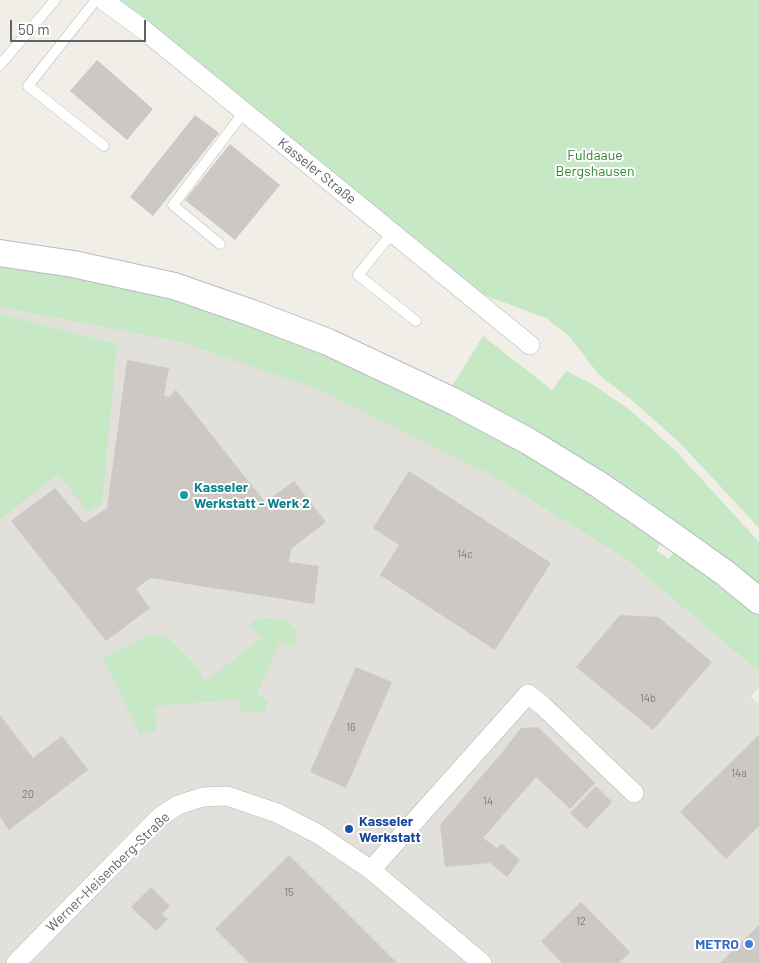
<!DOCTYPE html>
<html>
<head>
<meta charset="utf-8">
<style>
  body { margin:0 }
  #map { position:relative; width:759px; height:963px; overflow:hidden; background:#f1eee7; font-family:Barlow,sans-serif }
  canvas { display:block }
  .scale { position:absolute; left:10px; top:20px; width:136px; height:22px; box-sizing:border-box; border:2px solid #5e6368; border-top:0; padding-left:6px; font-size:15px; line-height:18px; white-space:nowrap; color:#5e6368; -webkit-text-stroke:4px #fff; paint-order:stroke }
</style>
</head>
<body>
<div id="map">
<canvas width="759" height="963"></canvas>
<div class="scale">50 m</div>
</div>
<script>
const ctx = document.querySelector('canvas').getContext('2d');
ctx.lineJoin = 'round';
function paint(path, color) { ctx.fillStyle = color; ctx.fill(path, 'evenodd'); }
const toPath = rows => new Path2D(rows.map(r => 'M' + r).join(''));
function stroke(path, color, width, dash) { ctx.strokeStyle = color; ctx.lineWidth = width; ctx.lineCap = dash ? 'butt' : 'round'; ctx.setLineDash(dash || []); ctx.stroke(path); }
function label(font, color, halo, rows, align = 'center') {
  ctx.font = font + ' Barlow,sans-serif'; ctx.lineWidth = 4; ctx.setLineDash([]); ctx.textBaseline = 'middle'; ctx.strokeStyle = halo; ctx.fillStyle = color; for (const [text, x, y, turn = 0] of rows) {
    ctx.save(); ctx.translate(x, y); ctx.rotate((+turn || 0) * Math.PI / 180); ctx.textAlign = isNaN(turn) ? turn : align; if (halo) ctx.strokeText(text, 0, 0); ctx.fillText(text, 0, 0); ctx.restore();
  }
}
const industrial = toPath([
  [0,307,180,342,315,387,489,474,626,559,759,672,759,687,751,697,759,704,759,963,0,963]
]);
const green = toPath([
  [119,0,759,0,759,528,679,442,634,402,599,375,570,337,546,318,481,294],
  [0,265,69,274,170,298,247,322,324,353,450,412,522,451,591,494,661,542,657,551,669,559,675,551,756,612,759,615,759,672,626,559,489,474,315,388,180,342,0,307],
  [0,314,117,344,102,504,88,512,58,474,0,519],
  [483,336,552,390,566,371,592,384,630,410,674,449,759,542,759,587,452,386],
  [259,617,289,621,297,632,295,647,280,642,257,694,268,701,264,713,240,711,241,699,155,706,156,730,140,734,103,658,149,635,168,637,195,664,205,681,261,639,250,625]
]);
const building = toPath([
  [97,60,153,109,127,140,70,91],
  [195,115,219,133,153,216,130,197],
  [230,144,280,185,235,240,185,200],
  [127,360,169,368,164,396,169,397,176,390,265,502,294,481,326,522,291,549,289,562,319,566,314,604,150,578,136,589,150,608,106,641,11,521,55,488,84,523,107,508],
  [409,471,551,563,495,650,380,575,399,545,373,528],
  [620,615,658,617,712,662,653,730,576,667],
  [356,667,392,682,346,788,310,772],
  [0,715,33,758,62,736,88,770,9,830,0,817],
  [538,727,595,783,570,809,536,777,483,838,497,848,502,844,520,860,507,877,490,863,445,867,440,825,504,750,521,728],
  [759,735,759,826,726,859,680,812],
  [596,786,612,802,587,829,570,813],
  [289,855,397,963,249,963,215,929],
  [151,887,170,906,162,914,168,919,156,931,131,907],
  [581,902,630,952,619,963,562,963,541,941],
  [759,925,759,963,720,963]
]);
const service = toPath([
  [96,0,28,86,104,146],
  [0,65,55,0],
  [392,233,358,275,416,321],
  [220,244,173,205,244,112]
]);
const minor = toPath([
  [103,0,144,30,530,345],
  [371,870,528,694,543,706,634,793],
  [16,963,160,817,178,805,203,797,227,796,277,813,318,834,371,870,482,963]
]);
const secondary = toPath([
  [0,253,73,264,174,286,252,313,328,342,455,402,528,441,598,484,649,519,725,573,759,601]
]);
const markers = [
  [184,495,5,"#0f9aa8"],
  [349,829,5,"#1a4fb4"],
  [749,944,5,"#3f7fe0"]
];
const numberNames = [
  ["14c",465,554],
  ["14b",648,698],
  ["16",351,727],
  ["14a",739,773],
  ["20",28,794],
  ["14",488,801],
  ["15",289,892],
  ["12",581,921]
];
const parkNames = [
  ["Fuldaaue",595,155],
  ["Bergshausen",595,171]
];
const streetNames = [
  ["Kasseler Straße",317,171,39],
  ["Werner-Heisenberg-Straße",108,872,-44]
];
const cultureNames = [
  ["Kasseler",194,487],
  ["Werkstatt - Werk 2",194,503]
];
const transitNames = [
  ["Kasseler",359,821],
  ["Werkstatt",359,837]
];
const shopNames = [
  ["METRO",739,944]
];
paint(industrial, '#e2e0db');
paint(green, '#c6e8c4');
paint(building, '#ccc9c4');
stroke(service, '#b7babe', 11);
stroke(minor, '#b7babe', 20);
stroke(secondary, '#b8bcc1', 28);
stroke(service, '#fff', 10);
stroke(minor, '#fff', 19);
stroke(secondary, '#fff', 26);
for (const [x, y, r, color] of markers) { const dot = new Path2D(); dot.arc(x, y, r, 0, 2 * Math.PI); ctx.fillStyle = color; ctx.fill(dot); stroke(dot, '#fff', 2); }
label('11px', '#7a7c7f', null, numberNames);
label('14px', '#338232', '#fff', parkNames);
label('14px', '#5e6368', '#fff', streetNames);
label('bold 14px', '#0d838f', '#fff', cultureNames, 'left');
label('bold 14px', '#164399', '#fff', transitNames, 'left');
label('bold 14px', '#366cbe', '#fff', shopNames, 'right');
</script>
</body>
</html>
